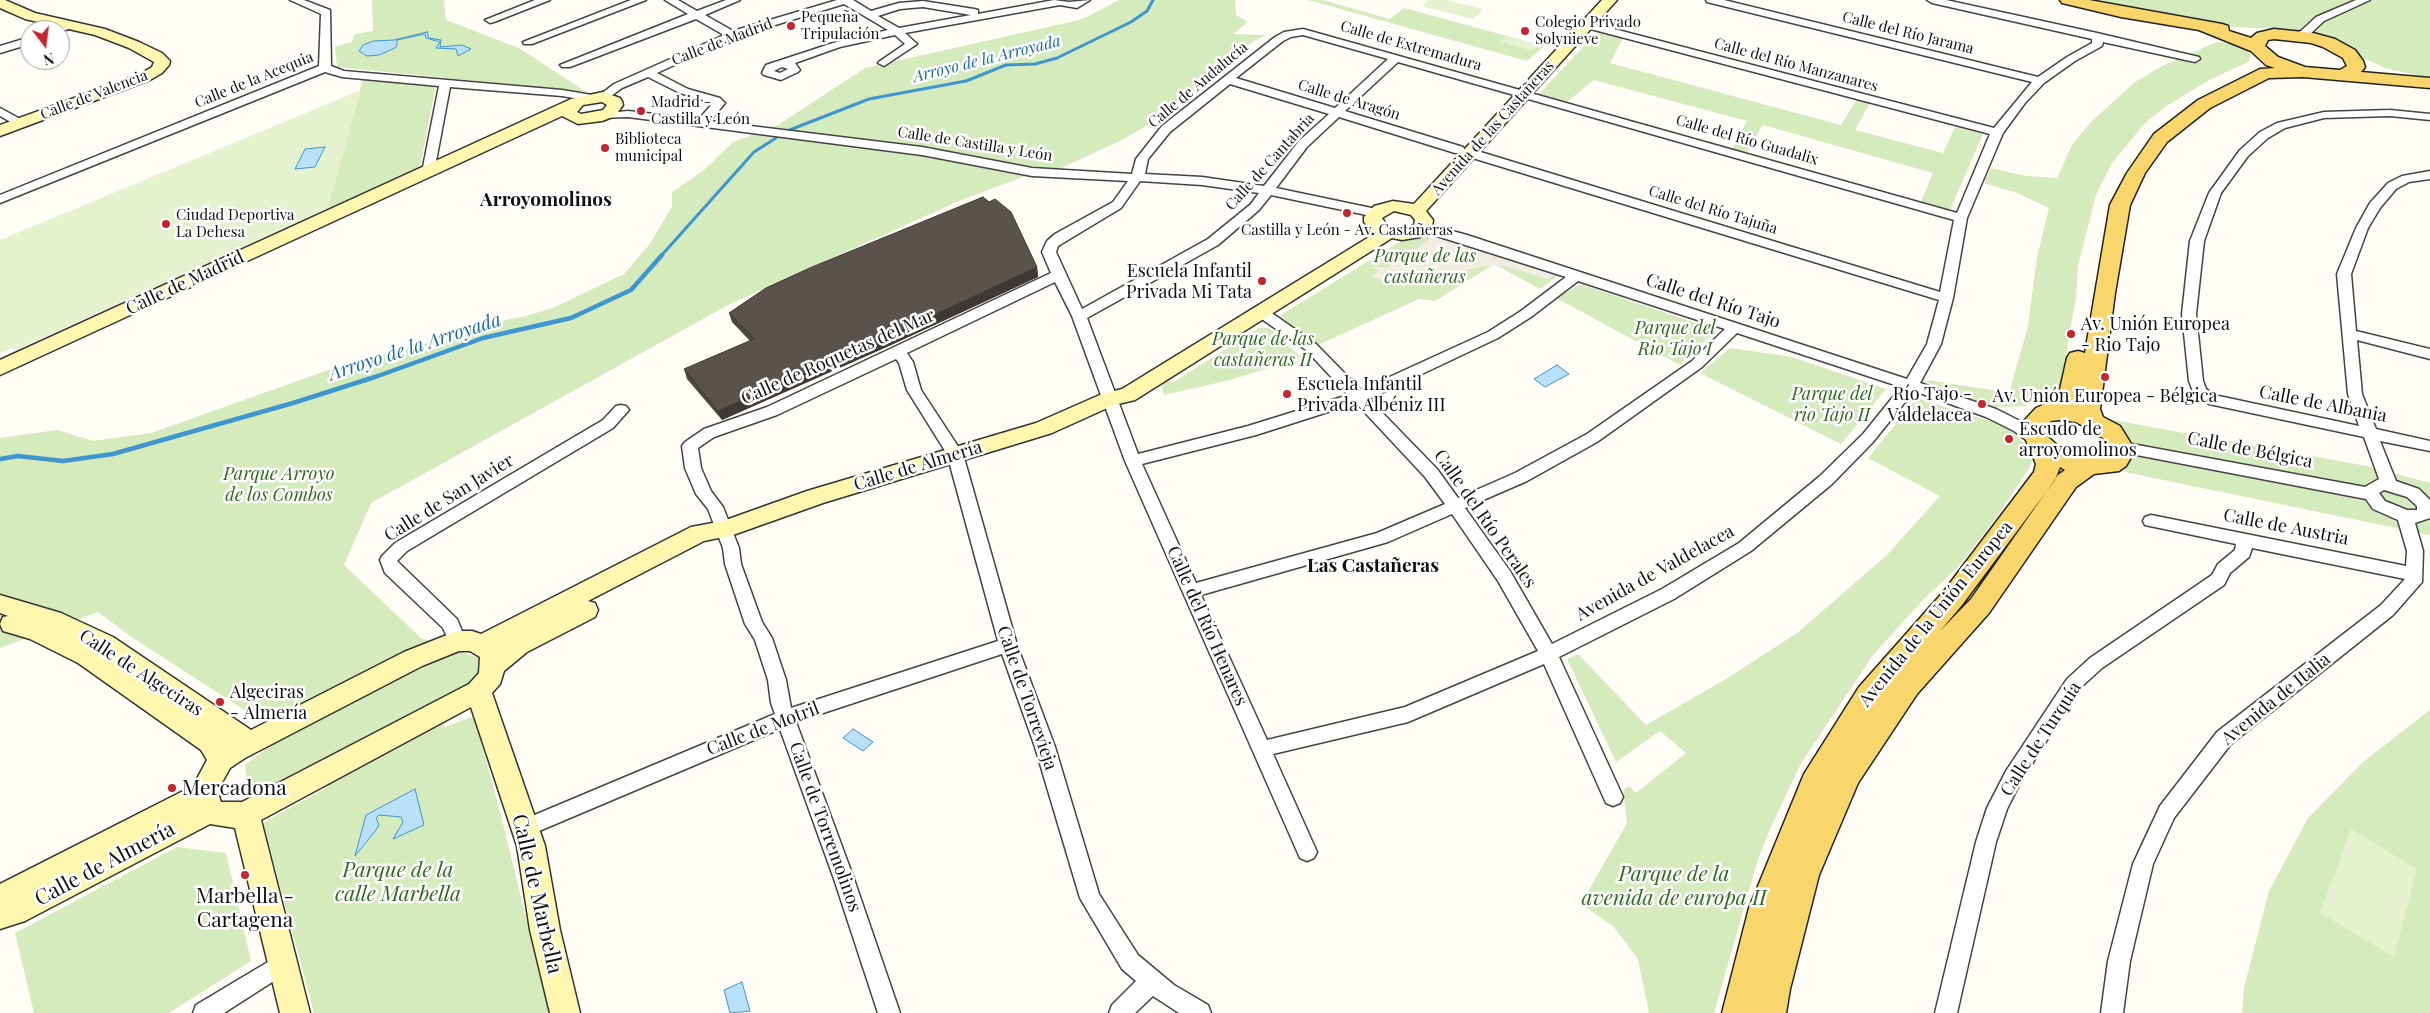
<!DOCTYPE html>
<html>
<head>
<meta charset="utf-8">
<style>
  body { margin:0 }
  #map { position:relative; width:2430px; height:1013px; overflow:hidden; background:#fffdf5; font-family:"Playfair Display",serif }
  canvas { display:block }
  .north { position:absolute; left:20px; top:20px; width:50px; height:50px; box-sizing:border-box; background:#fff; border:1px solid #a0a0a0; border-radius:50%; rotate:165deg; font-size:14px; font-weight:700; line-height:20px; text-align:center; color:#111 }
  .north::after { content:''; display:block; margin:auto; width:18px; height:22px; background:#c4262e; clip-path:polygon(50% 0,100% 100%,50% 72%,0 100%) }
</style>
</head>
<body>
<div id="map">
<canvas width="2430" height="1013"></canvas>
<div class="north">N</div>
</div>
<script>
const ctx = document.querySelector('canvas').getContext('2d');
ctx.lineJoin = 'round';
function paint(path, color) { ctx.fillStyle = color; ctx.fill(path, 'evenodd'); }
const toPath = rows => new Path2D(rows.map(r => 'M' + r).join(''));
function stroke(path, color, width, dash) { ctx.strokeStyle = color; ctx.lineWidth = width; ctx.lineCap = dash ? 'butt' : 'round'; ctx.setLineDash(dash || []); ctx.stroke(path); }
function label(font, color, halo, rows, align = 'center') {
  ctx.font = font + ' "Playfair Display",serif'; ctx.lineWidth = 5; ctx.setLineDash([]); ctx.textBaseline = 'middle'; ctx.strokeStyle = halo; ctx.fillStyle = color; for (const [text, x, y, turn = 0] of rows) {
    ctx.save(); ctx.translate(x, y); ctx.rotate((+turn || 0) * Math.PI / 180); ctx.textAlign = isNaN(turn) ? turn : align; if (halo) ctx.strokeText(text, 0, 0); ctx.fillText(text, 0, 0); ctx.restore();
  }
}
const green = toPath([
  [372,0,444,0,446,20,519,48,586,92,337,67,335,47,352,42,355,34,373,31],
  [1119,0,1235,0,1236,15,1248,22,1233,34,1265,35,1248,45,1163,116,1122,140,1059,169,1025,176,959,201,730,304,371,503,344,565,421,638,479,658,481,674,466,686,429,709,445,727,474,716,501,815,549,1013,314,1013,263,823,328,787,326,765,249,796,245,765,342,688,263,722,133,638,98,612,0,648,0,438,57,430,93,441,151,433,348,363,422,345,479,325,522,317,553,308,624,274,649,245,672,207,672,192,704,170,733,142,778,125,865,68,1075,21,1085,18],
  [1308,0,1323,0,1390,19,1404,8,1544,46,1527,61],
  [2098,0,2430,0,2430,78,2385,68,2306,31,2221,26],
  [1597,32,1623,38,1610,63,1841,125,1857,99,1870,103,1855,130,1943,153,1955,127,1983,134,1950,210,1921,202,1933,173,1763,125,1747,152,1732,149,1747,121,1594,80,1567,102,1539,94],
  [2217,42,2229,43,2248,51,2251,56,2248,62,2209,80,2168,105,2146,122,2112,163,2096,195,2078,266,2076,299,2069,335,2064,376,2055,395,2025,406,1995,407,1926,382,1929,380,2009,393,2028,326,2037,257,2049,208,2017,193,1984,183,1991,168,2026,176,2057,178,2072,145,2091,122,2135,82,2164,65],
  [363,79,436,86,419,172,325,214],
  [1414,233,1434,235,1558,276,1540,289,1494,264,1435,301,1419,299,1318,345,1279,316],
  [1581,284,1716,330,1680,365,1556,298],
  [1259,328,1269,328,1302,358,1230,380,1164,395,1161,386,1168,380,1172,383],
  [1730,348,1792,357,1886,389,1841,444,1700,373],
  [1917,398,1993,422,2010,430,2028,447,2032,461,2030,467,1994,521,1958,567,1924,599,1873,655,1801,763,1770,829,1758,859,1714,1013,1649,1013,1638,959,1613,926,1581,904,1627,823,1623,790,1629,786,1636,793,1686,753,1660,731,1616,762,1567,659,1578,654,1646,725,1726,679,1797,633,1886,556,1940,496,1868,458],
  [2113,420,2367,466,2430,483,2430,535,2125,472],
  [2430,710,2430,1013,2242,1013,2244,988,2269,891,2308,818,2363,762],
  [177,847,226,853,251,961,169,1013,34,1013,15,933]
]);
const pitch = toPath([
  [1429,0,1447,0,1483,9,1473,19,1422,6],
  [1507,36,1539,45,1533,51,1500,42],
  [361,90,328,208,16,350,12,348,0,353,0,240],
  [2351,829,2417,869,2394,957,2320,913]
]);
const plaza = toPath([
  [1434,235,1554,275,1548,279,1504,266,1482,266,1445,277,1408,283,1383,281,1372,276,1379,271,1374,268,1376,266,1388,268,1393,261,1415,250]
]);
const water = toPath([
  [427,32,429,38,441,40,440,47,462,45,471,49,458,56,456,49,436,48,440,42,426,38,425,34,397,40,397,45,395,48,379,55,367,56,359,51,363,45,373,41,394,40,427,32],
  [325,147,315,167,295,169,305,149,325,147],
  [1557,365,1569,374,1545,387,1534,379,1557,365],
  [853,729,873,742,863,751,843,738,853,729],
  [415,789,424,825,393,839,403,822,401,817,379,815,376,818,379,825,376,830,355,856,366,815,415,789],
  [742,982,750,1011,730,1013,724,990,742,982]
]);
const streamFar1 = toPath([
  [787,131,869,99,966,81,1006,65,1035,64,1057,58,1131,22,1147,11,1153,0],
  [661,256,754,152,776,138]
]);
const stream = toPath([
  [0,459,18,456,63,461,113,454,293,403,378,376,483,338,571,318,631,290,662,255]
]);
const street = toPath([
  [290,0,304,0,330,10,331,66,344,71,562,90,592,95,598,98,592,101,562,96,450,87,434,172,428,176,422,172,439,86,342,77,325,72,0,203,0,195,319,66,321,14,290,0],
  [535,0,550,0,494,22,490,23,485,20,535,0],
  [631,0,646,0,532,44,524,44,523,42,631,0],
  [665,0,678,0,697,11,726,0,740,0,705,15,733,31,837,0,853,0,871,11,899,3,923,1,974,9,978,10,978,14,1054,0,1069,2,1090,0,1077,8,1060,5,905,33,917,44,884,66,878,63,880,61,905,44,895,35,840,47,795,63,800,70,798,72,781,80,764,75,762,73,766,65,833,43,888,30,844,4,736,37,657,73,688,89,720,98,725,103,710,121,922,147,1032,168,1132,174,1136,159,1162,126,1275,37,1284,32,1303,29,1957,213,1990,134,1583,27,1582,25,1587,22,1591,23,1994,128,2032,82,1707,2,1706,0,1724,0,2038,77,2067,57,2092,43,2092,39,1932,3,1927,0,1946,0,2097,33,2199,57,2200,59,2195,62,2103,42,2102,46,2075,61,2044,83,2025,103,2003,133,1967,218,1953,298,1941,344,1920,383,1996,409,2024,423,2043,437,2046,441,2043,445,2033,445,2014,431,1986,417,1914,391,1873,442,1832,484,1751,551,1674,599,1559,657,1623,797,1620,803,1613,806,1606,803,1544,664,1408,722,1273,754,1317,852,1314,858,1307,861,1300,858,1125,461,1072,316,1055,282,907,353,913,362,921,390,963,454,1017,645,1055,747,1099,894,1138,955,1174,985,1208,1005,1211,1013,1179,1013,1153,996,1135,1013,1109,1013,1112,1005,1136,981,1122,969,1080,898,1035,747,1002,654,796,722,854,879,900,1013,878,1013,834,879,780,729,532,834,525,837,518,834,515,828,518,822,775,714,771,703,768,680,755,640,745,624,725,564,723,548,708,509,696,494,685,468,682,446,685,442,704,429,767,407,1051,273,1042,252,1047,241,1055,234,1113,202,1128,181,1032,176,922,155,628,117,598,118,596,116,598,114,628,111,699,119,713,103,680,93,648,77,622,88,607,99,599,99,597,97,614,84,724,35,696,19,570,67,562,67,560,65,688,14,665,0],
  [923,7,971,15,899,28,878,16,900,9,923,7],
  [1303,35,1388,59,1335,108,1236,78,1283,41,1291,37,1303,35],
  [1398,62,1954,220,1940,292,1474,150,1466,150,1464,153,1466,156,1939,300,1927,344,1907,379,1467,235,1423,223,1417,227,1418,230,1566,277,1521,311,1488,332,1361,390,1316,344,1266,309,1256,309,1254,312,1256,315,1306,350,1348,395,1248,426,1138,454,1087,318,1218,245,1259,210,1271,195,1376,217,1381,216,1382,213,1381,210,1276,188,1307,147,1339,117,1455,153,1463,153,1465,150,1463,147,1345,111,1398,62],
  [782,67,788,69,780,73,774,71,782,67],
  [1230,84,1329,114,1299,141,1264,186,1202,177,1145,174,1148,159,1170,132,1230,84],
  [1140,181,1202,185,1259,193,1251,204,1208,239,1082,309,1056,252,1058,246,1121,208,1140,181],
  [1578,281,1725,329,1692,361,1587,434,1515,473,1458,498,1437,469,1369,399,1498,338,1531,317,1578,281],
  [1737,333,1901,387,1863,434,1820,476,1739,543,1662,589,1552,644,1510,571,1465,508,1527,481,1597,442,1702,367,1737,333],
  [896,359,899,363,907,390,947,454,998,641,791,708,786,680,772,638,762,622,741,564,739,548,723,507,711,491,701,468,698,448,714,437,777,415,896,359],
  [1356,403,1425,477,1445,504,1377,533,1196,583,1142,464,1256,435,1356,403],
  [1452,514,1498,581,1538,651,1405,707,1267,740,1201,595,1388,542,1452,514],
  [2356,0,2370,0,2324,21,2309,35,2296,38,2291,35,2301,31,2316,17,2356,0],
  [70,22,74,23,74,27,60,32,60,30,52,30,70,22],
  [30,37,30,44,0,53,0,46,30,37],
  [0,108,24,121,26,123,24,125,16,125,0,116,0,108],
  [2390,110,2430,114,2430,120,2390,116,2324,118,2285,128,2268,138,2248,156,2221,193,2204,241,2196,314,2203,381,2206,389,2214,395,2359,426,2348,394,2337,274,2356,228,2370,203,2388,183,2402,176,2430,171,2430,179,2409,182,2396,189,2380,208,2368,228,2351,274,2356,331,2430,349,2430,359,2357,340,2362,394,2376,429,2430,441,2430,451,2380,441,2396,481,2419,489,2430,500,2430,518,2415,523,2423,551,2422,582,2393,615,2231,744,2174,818,2153,864,2130,961,2123,1013,2101,1013,2108,961,2133,864,2160,806,2217,732,2381,605,2405,579,2252,548,2249,557,2230,573,2224,585,2102,668,2079,689,2020,783,2007,809,1996,842,1957,1013,1935,1013,1976,842,1987,808,2006,771,2067,679,2090,658,2212,575,2218,564,2235,550,2236,544,2145,525,2143,521,2145,517,2151,515,2406,566,2407,551,2398,520,2373,509,2366,499,2121,452,2116,451,2113,447,2116,443,2121,442,2365,487,2379,479,2364,437,2209,404,2194,394,2189,381,2182,314,2190,241,2209,193,2240,150,2260,132,2277,123,2324,112,2390,110],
  [2384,490,2407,497,2417,506,2417,510,2407,510,2385,501,2379,493,2384,490],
  [621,405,626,406,629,410,613,428,407,551,397,561,457,619,466,641,463,646,457,648,451,646,443,628,385,573,380,560,382,556,395,543,603,420,616,406,621,405],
  [283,953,291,956,294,963,291,970,224,1013,193,1013,196,1005,283,953]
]);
const secondary = toPath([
  [0,0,5,0,35,13,105,29,139,42,162,53,170,61,169,65,162,73,150,80,0,136,0,125,140,74,152,67,154,62,129,48,95,35,25,19,0,8,0,0],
  [1602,0,1617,0,1426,211,1433,220,1432,227,1420,237,1402,240,1392,238,1135,400,1114,405,1052,433,823,503,733,535,704,541,588,601,595,603,598,610,595,617,527,652,504,671,500,684,492,693,545,846,560,930,580,1013,550,1013,530,930,517,846,471,707,261,820,310,1013,280,1013,235,828,210,824,25,921,0,929,0,884,193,786,207,760,201,750,78,663,30,639,3,631,0,624,3,617,8,616,0,613,0,595,61,613,113,637,251,730,404,652,457,631,472,631,481,634,691,527,723,521,807,491,1036,423,1102,394,1122,389,1374,234,1364,222,1364,217,1374,206,1393,201,1414,204,1602,0],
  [1394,211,1411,215,1415,220,1414,225,1402,230,1388,227,1382,218,1394,211],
  [459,651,470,651,480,657,479,673,469,684,242,802,221,802,218,793,220,786,230,768,245,758,422,666,459,651],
  [603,92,620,98,622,101,623,105,615,116,602,121,578,124,562,116,0,375,0,360,571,99,603,92],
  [602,102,607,105,603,110,581,114,577,112,583,105,602,102]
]);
const primary = toPath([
  [2060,0,2089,0,2222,24,2228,26,2229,31,2251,38,2257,33,2274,29,2313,33,2335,39,2355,50,2363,61,2365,67,2361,72,2430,78,2430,88,2303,77,2269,78,2210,108,2167,142,2145,173,2130,205,2115,293,2100,409,2103,417,2120,426,2133,447,2133,454,2126,466,2119,471,2094,474,2076,487,1989,613,1917,694,1858,783,1819,875,1790,989,1786,1013,1722,1013,1749,908,1804,774,1859,687,1944,591,2034,472,2036,464,2022,431,2022,423,2036,408,2058,398,2067,358,2070,353,2078,351,2085,353,2110,205,2127,173,2154,134,2198,100,2260,69,2275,68,2266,65,2251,51,2199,30,2121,17,2062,3,2060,0],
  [2274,39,2311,43,2323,47,2343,58,2347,66,2340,70,2305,67,2278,57,2265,46,2268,40,2274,39],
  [2060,420,2076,422,2103,438,2109,447,2108,454,2105,457,2079,456,2057,445,2048,437,2046,425,2051,421,2060,420],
  [2060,467,2065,470,2058,475,1971,599,1940,631,1962,605,2055,480,2060,467]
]);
const wall = toPath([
  [989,202,1037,267,1038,277,891,345,722,420,687,379,684,369,750,341,732,322,729,313]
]);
const shadedWall = toPath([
  [1037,267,1038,277,891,345,722,420,718,411]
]);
const building = toPath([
  [983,197,989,202,995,199,1011,212,1037,267,889,336,718,411,684,369,754,339,729,313,766,288,812,267,983,197]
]);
const markers = [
  [791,26,5,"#c4262e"],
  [1525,31,5,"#c4262e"],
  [641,111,5,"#c4262e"],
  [605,148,5,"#c4262e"],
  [1347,213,5,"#c4262e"],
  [166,224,5,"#c4262e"],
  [1262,281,5,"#c4262e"],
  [2071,334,5,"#c4262e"],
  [2105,377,5,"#c4262e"],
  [1287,394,5,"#c4262e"],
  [1982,404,5,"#c4262e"],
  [2009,439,5,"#c4262e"],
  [220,702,5,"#c4262e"],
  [172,788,5,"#c4262e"],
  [245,875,5,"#c4262e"]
];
const farPoinames = [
  ["Pequeña",801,17],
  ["Tripulación",801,34],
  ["Colegio Privado",1535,22],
  ["Solynieve",1535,39],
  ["Madrid -",651,102],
  ["Castilla y León",651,119],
  ["Biblioteca",615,139],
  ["municipal",615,156],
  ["Ciudad Deportiva",176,215],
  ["La Dehesa",176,232],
  ["Castilla y León - Av. Castañeras",1347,230,"center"]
];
const farStreetnames = [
  ["Calle del Río Jarama",1908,33,14],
  ["Calle de Madrid",722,42,-21],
  ["Calle de Extremadura",1411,46,16],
  ["Calle del Río Manzanares",1796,65,15],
  ["Calle de la Acequia",254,80,-22],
  ["Calle de Andalucía",1198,85,-40],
  ["Calle de Valencia",94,95,-21],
  ["Calle de Aragón",1349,100,17],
  ["Avenida de las Castañeras",1493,128,-48],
  ["Calle del Río Guadalix",1747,140,16],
  ["Calle de Castilla y León",975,144,9],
  ["Calle de Cantabria",1270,162,-48],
  ["Calle del Río Tajuña",1713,210,17]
];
const farWaternames = [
  ["Arroyo de la Arroyada",987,59,-14]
];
const parkNames = [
  ["Parque de las",1425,256],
  ["castañeras",1425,277],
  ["Parque del",1675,328],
  ["Rio Tajo I",1675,349],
  ["Parque de las",1263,339],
  ["castañeras II",1263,360],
  ["Parque del",1832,394],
  ["rio Tajo II",1832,415],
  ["Parque Arroyo",279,474],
  ["de los Combos",279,495]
];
const poiNames = [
  ["Escuela Infantil",1252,271,"right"],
  ["Privada Mi Tata",1252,292,"right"],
  ["Av. Unión Europea",2081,324],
  ["- Rio Tajo",2081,345],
  ["Escuela Infantil",1297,384],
  ["Privada Albéniz III",1297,405],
  ["Río Tajo -",1972,394,"right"],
  ["Valdelacea",1972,415,"right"],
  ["Av. Unión Europea - Bélgica",2105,396,"center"],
  ["Escudo de",2019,429],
  ["arroyomolinos",2019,450],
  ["Algeciras",230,692],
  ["- Almería",230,713]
];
const streetNames = [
  ["Calle de Madrid",185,283,-25],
  ["Calle del Río Tajo",1713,301,18],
  ["Calle de Roquetas del Mar",838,357,-24],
  ["Calle de Albania",2323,404,11],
  ["Calle de Bélgica",2250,450,11],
  ["Calle de Almería",918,466,-17],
  ["Calle de San Javier",449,498,-32],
  ["Calle del Río Perales",1485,519,55],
  ["Calle de Austria",2286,527,11],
  ["Avenida de Valdelacea",1655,573,-29],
  ["Avenida de la Unión Europea",1936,614,-51],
  ["Calle del Río Henares",1207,626,66],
  ["Calle de Algeciras",141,673,33],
  ["Calle de Torrevieja",1027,698,71],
  ["Avenida de Italia",2276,699,-39],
  ["Calle de Motril",763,729,-21],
  ["Calle de Turquía",2041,739,-57],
  ["Calle de Torremolinos",825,827,70]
];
const farDistrictnames = [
  ["Arroyomolinos",546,200]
];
const waterNames = [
  ["Arroyo de la Arroyada",415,347,-18]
];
const neighbourhoodNames = [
  ["Las Castañeras",1373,566]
];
const nearPoinames = [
  ["Mercadona",182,788],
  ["Marbella -",245,896,"center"],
  ["Cartagena",245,920,"center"]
];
const nearStreetnames = [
  ["Calle de Almería",105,864,-28],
  ["Calle de Marbella",537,894,77]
];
const nearParknames = [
  ["Parque de la",398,870],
  ["calle Marbella",398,894],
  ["Parque de la",1674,874],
  ["avenida de europa II",1674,898]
];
paint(green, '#d5ebbd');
paint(pitch, '#e6f2cf');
paint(plaza, '#f1ede2');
paint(water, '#b9e0f7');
stroke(water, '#3f96cf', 1);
stroke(streamFar1, '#3f96cf', 3);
stroke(stream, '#3f96cf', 4.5);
stroke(street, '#444', 3);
stroke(secondary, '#333', 3);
stroke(primary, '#222', 3);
paint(street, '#fff');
paint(secondary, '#fff6b0');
paint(primary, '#f9d66b');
paint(wall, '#4d4742');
paint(shadedWall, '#3f3936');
paint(building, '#5a524d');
stroke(building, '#3f3936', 1);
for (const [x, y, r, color] of markers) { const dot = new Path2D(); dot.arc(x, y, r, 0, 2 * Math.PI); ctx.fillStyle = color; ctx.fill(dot); stroke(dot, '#fff', 2); }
label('15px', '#111', '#fff', farPoinames, 'left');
label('15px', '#111', '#fff', farStreetnames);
label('italic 16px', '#1768a6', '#fff', farWaternames);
label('italic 18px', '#2f6b1f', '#fff', parkNames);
label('18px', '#111', '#fff', poiNames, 'left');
label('18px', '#111', '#fff', streetNames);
label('bold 19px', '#111', '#fff', farDistrictnames);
label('italic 19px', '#1768a6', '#fff', waterNames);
label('bold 19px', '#111', '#fff', neighbourhoodNames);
label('21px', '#111', '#fff', nearPoinames, 'left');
label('21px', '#111', '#fff', nearStreetnames);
label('italic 21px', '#2f6b1f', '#fff', nearParknames);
</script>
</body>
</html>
